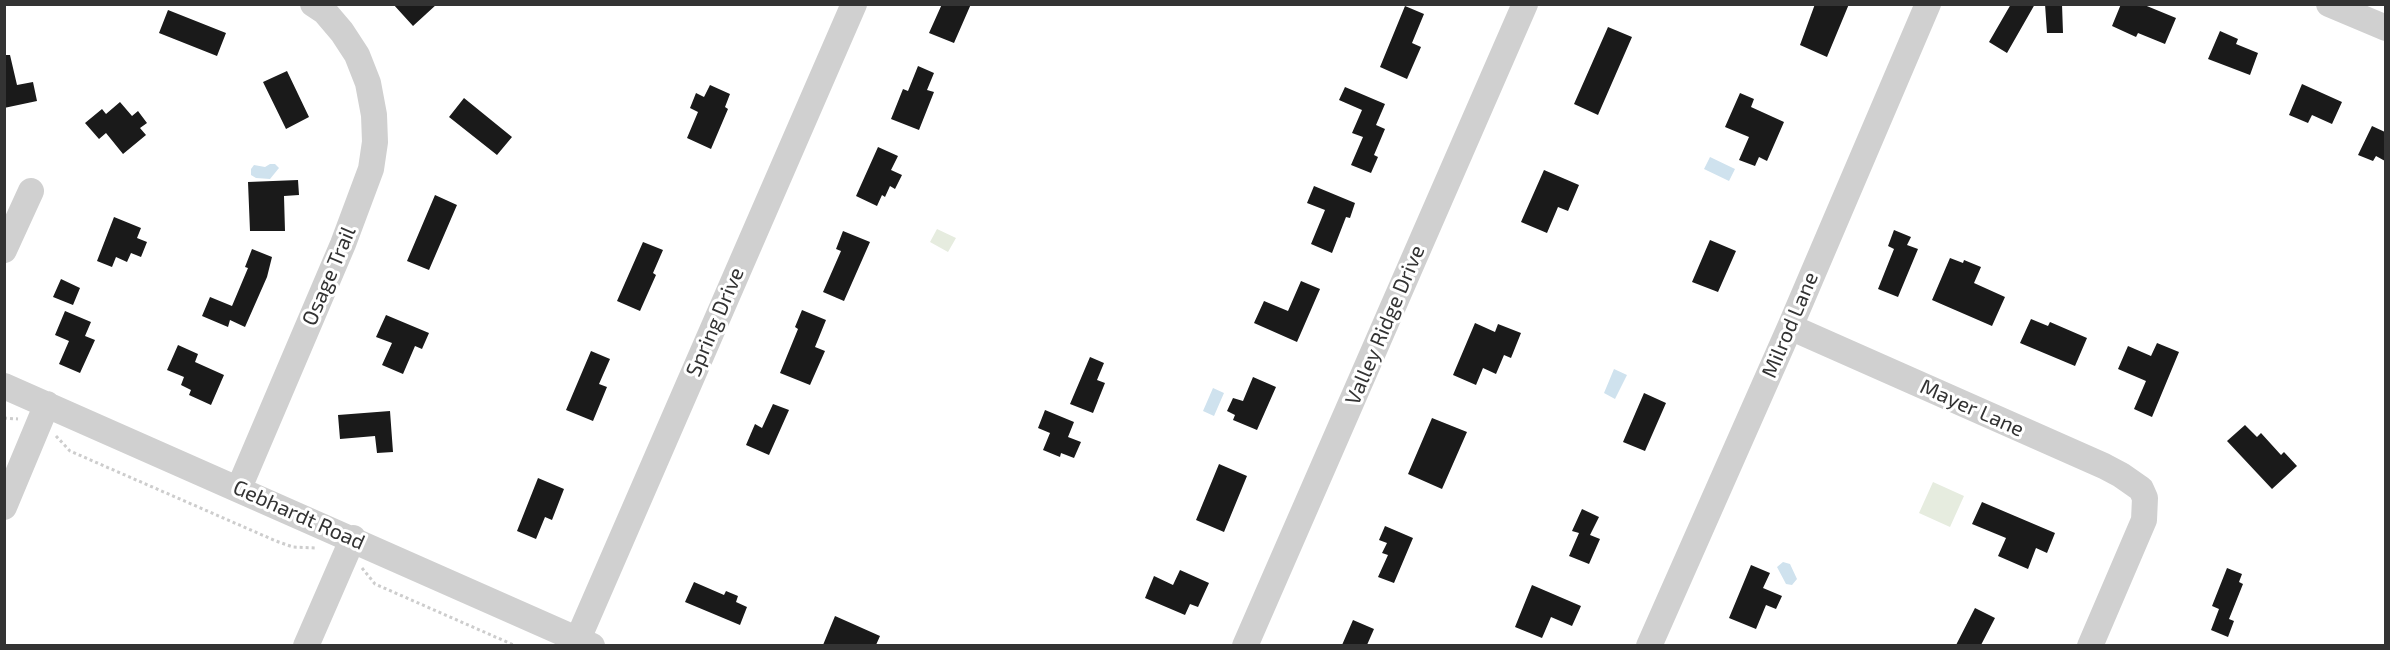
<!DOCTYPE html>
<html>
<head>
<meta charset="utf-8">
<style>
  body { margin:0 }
  #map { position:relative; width:2390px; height:650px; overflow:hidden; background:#fff; font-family:"Exo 2",sans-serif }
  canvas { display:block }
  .frame { position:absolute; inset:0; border:6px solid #333; pointer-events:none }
</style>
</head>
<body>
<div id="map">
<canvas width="2390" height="650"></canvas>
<div class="frame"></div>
</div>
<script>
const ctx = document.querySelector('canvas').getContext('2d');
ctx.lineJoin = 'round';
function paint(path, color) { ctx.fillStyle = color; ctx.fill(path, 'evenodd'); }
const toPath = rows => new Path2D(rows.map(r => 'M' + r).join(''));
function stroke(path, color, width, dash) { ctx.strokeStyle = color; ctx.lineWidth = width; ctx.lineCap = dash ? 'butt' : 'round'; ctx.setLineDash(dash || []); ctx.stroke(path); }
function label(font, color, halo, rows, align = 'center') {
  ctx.font = font + ' "Exo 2",sans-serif'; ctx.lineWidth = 6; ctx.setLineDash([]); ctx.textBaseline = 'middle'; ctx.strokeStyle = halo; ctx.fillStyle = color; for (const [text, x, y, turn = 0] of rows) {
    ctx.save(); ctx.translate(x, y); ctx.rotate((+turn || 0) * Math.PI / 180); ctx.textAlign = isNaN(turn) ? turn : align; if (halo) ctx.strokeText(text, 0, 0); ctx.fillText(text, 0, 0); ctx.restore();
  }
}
const green = toPath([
  [937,229,956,238,948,252,930,242],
  [1933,482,1964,496,1950,527,1919,513]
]);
const water = toPath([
  [1710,157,1735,169,1729,181,1704,169],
  [270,164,275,164,279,168,270,179,256,178,251,175,251,169,254,165,265,167],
  [1614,369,1627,375,1615,399,1604,393],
  [1213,388,1224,393,1214,416,1203,411],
  [1783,562,1790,564,1797,579,1792,585,1786,584,1777,567]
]);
const building = toPath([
  [393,4,437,4,413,26],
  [942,4,971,4,954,43,929,33],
  [1815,4,1849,4,1827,57,1800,45],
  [2011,4,2035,4,2007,53,1989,42],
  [2045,4,2062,4,2063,33,2047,33],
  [2121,4,2142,4,2176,18,2165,44,2138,33,2136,37,2112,26],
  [1405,6,1424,14,1412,43,1421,47,1407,79,1380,67],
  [168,10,226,33,217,56,159,33],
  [1608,27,1632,37,1598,115,1574,104],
  [2220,31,2238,39,2236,44,2258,53,2250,75,2208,59],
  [4,55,10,55,17,85,33,82,37,101,4,108],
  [918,66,934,73,927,90,934,92,919,130,891,119,903,89,908,91],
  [287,71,309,117,286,129,263,82],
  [2302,84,2342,102,2332,124,2312,115,2308,123,2289,115],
  [710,85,730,94,725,107,728,109,711,149,687,138,698,112,690,108,696,93,704,97],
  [1345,87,1385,104,1376,125,1385,129,1374,155,1378,157,1371,173,1351,165,1363,137,1352,133,1362,110,1339,100],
  [1740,93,1754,99,1751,107,1784,122,1767,161,1759,157,1755,166,1739,160,1749,137,1725,127],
  [464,98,512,137,497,155,449,117],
  [120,102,132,116,138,111,147,123,140,128,146,135,123,154,106,133,99,139,85,123,102,109,106,114],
  [2372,126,2385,132,2385,161,2376,156,2373,161,2358,155],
  [878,147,898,156,891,170,902,175,895,189,890,186,885,197,882,195,877,206,856,196],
  [1544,170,1579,185,1568,211,1558,207,1547,233,1521,222],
  [298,180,299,195,284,196,285,231,250,231,248,182],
  [1314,186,1355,203,1350,218,1346,217,1332,253,1311,244,1325,210,1307,203],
  [435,195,457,205,429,270,407,261],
  [114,217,141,228,137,238,147,242,141,257,131,253,127,262,116,257,112,267,97,261],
  [1894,230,1911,237,1907,245,1918,249,1898,297,1878,289,1894,249,1888,246],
  [843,231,870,242,844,301,823,292,841,251,836,249],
  [1710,240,1736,251,1718,292,1692,282],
  [643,242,663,250,653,273,656,275,640,311,617,301],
  [252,249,272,257,267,277,245,327,230,320,228,327,202,316,210,297,232,306,248,268,245,267],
  [1950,258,1963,263,1964,260,1981,267,1974,283,2005,297,1992,326,1932,300],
  [61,279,80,288,73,305,53,297],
  [1301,281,1320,289,1297,342,1254,323,1264,301,1288,311],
  [802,310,826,320,815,347,825,351,810,385,780,373,798,329,795,327],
  [65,311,91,322,85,336,95,340,80,373,59,364,69,341,55,335],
  [386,315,429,333,422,349,415,346,403,374,382,365,392,343,376,337],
  [2031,319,2048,326,2050,322,2087,338,2075,366,2020,343],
  [1475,323,1495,332,1498,324,1521,333,1511,358,1504,355,1496,374,1483,368,1476,385,1453,375],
  [2157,343,2179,352,2152,417,2134,409,2146,381,2118,369,2128,346,2151,356],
  [178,345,198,354,195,362,224,375,211,405,189,395,191,390,181,385,184,377,167,370],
  [591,351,610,359,599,384,607,387,593,421,566,410],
  [1090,357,1104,363,1097,380,1105,383,1093,413,1070,404],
  [1253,377,1276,387,1257,430,1233,420,1235,415,1227,411,1233,398,1243,401],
  [1644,393,1666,403,1645,451,1623,442],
  [773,404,789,410,769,455,746,445,755,424,762,428],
  [1045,410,1074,422,1068,437,1081,442,1074,458,1061,453,1060,457,1043,450,1050,433,1038,428],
  [390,411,393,452,377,453,375,436,340,439,338,415],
  [1432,418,1467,432,1442,489,1408,474],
  [2245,425,2257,437,2261,433,2281,455,2284,452,2297,466,2272,489,2227,441],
  [1219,464,1247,476,1224,532,1196,520],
  [538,478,564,489,552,520,545,517,536,539,517,531],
  [1982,502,2055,533,2047,553,2036,548,2028,569,1998,556,2006,538,1972,524],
  [1582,509,1599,517,1590,535,1600,539,1589,564,1569,556,1579,533,1572,531],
  [1385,526,1413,538,1394,583,1378,577,1388,555,1382,553,1387,543,1379,540],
  [1751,565,1770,573,1763,588,1782,596,1776,609,1766,605,1756,629,1729,618],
  [2227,568,2242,574,2239,582,2243,584,2229,619,2234,621,2228,637,2211,630,2219,609,2212,606],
  [1180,570,1209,583,1198,607,1190,604,1185,615,1145,598,1154,576,1173,585],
  [694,582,724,595,726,591,738,596,736,602,747,607,740,625,685,602],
  [1532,585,1581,606,1572,626,1551,617,1542,638,1515,627],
  [1975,608,1995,618,1981,645,1956,645],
  [835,616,880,636,876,645,823,645],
  [1353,620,1374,629,1367,645,1342,645]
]);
const path = toPath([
  [4,418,18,419],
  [56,436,70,451,276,541,293,547,317,548],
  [362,568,375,584,516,646]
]);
const minor = toPath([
  [2329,4,2386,28],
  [4,250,31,191],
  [1790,327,2104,466,2121,475,2141,489,2145,498,2144,520,2090,646],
  [4,386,592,646],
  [239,488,343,244,371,169,375,142,374,115,368,83,357,55,342,32,325,12,313,4],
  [4,507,47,404],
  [578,639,854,4],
  [306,646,353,538],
  [1245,646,1525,4],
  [1649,646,1790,327,1928,4]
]);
const streetNames = [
  ["Osage Trail",329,276,-67],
  ["Spring Drive",715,322,-67],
  ["Valley Ridge Drive",1385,325,-67],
  ["Milrod Lane",1790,325,-67],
  ["Mayer Lane",1972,408,24],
  ["Gebhardt Road",299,515,24]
];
paint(green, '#e6ecdf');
paint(water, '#cfe2ee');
paint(building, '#1a1a1a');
stroke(path, '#cdcdcd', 3, [3, 3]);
stroke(minor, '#d0d0d0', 26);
label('21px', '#333', '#fff', streetNames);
</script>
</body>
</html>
